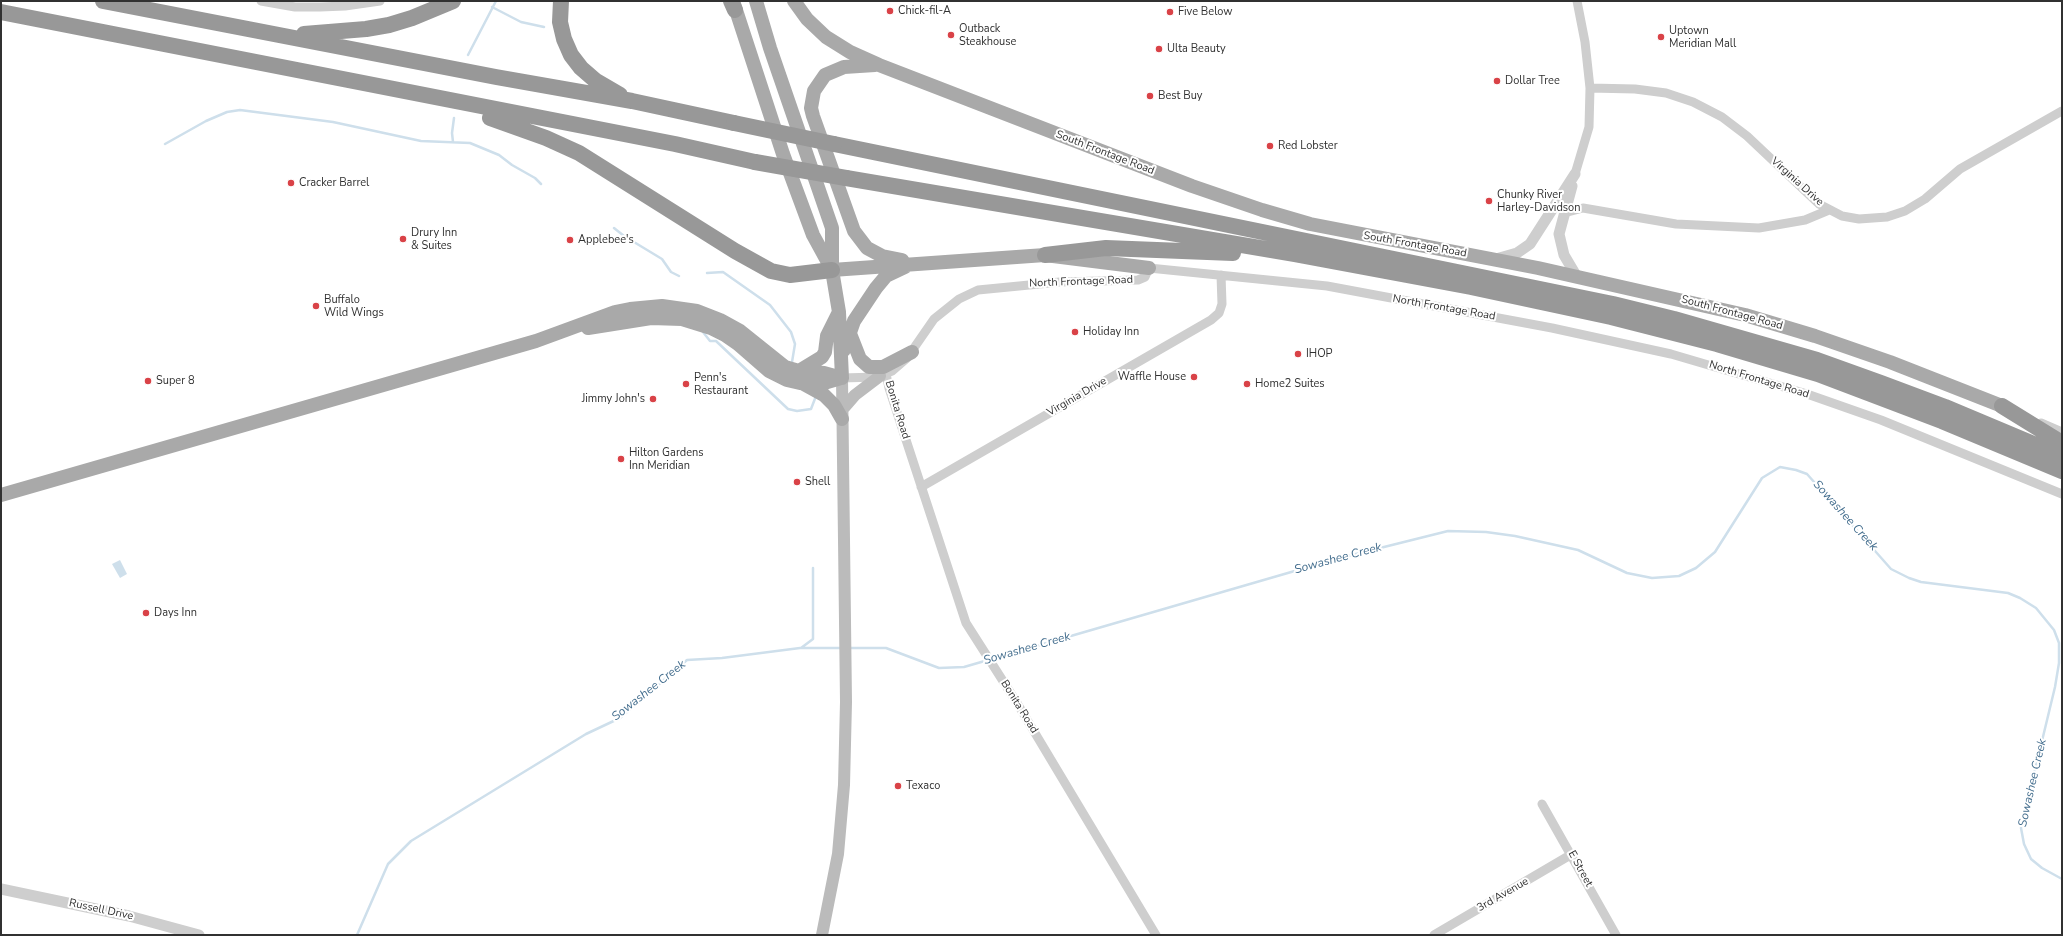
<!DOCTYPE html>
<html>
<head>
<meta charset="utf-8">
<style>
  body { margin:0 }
  #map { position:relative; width:2063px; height:936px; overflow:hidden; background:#fff; font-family:"Nunito Sans",sans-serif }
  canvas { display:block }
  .frame { position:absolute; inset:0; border:2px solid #313131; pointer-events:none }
</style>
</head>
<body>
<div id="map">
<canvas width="2063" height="936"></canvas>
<div class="frame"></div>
</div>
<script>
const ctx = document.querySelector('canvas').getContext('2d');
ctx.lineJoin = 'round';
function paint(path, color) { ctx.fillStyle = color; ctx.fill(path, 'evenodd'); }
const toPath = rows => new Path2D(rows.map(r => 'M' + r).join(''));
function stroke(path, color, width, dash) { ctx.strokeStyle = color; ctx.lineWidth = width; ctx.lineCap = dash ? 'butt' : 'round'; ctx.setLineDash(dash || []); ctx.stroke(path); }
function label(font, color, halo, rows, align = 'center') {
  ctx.font = font + ' "Nunito Sans",sans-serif'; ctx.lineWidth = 4; ctx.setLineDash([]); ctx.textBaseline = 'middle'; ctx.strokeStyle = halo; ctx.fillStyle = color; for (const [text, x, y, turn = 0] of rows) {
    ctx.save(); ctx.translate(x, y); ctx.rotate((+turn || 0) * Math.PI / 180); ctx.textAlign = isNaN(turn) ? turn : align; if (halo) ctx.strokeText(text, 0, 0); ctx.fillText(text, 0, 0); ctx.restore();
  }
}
const water = toPath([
  [120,560,127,574,120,578,112,564]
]);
const stream = toPath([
  [492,7,521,22,544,27],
  [468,55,496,1],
  [453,142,452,133,454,118],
  [165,144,206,121,227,112,240,110,333,122,421,141,470,143,499,155,512,165,535,178,541,184],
  [614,228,624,236,662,259,671,272,679,276],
  [707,273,723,272,770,305,791,332,795,344,792,362],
  [703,332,710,341,716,341,788,409,797,411,811,409,816,396],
  [801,648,813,639,813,568],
  [848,648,886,648,939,668,964,667,1336,559,1448,531,1486,532,1515,536,1578,550,1627,573,1652,578,1679,576,1696,568,1715,552,1762,478,1780,467,1796,470,1807,474,1891,569,1909,578,1921,582,2008,593,2020,598,2036,608,2054,630,2059,643,2059,663,2055,687,2021,828,2024,844,2031,859,2042,868,2062,879],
  [357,935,388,864,411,841,586,734,620,718,687,660,722,658,800,648,841,648]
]);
const minor = toPath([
  [261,1,295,7,320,7,345,6,380,1],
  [1590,88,1635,89,1666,93,1693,102,1722,117,1747,136,1819,204,1842,216,1859,219,1887,217,1905,211,1925,199,1960,169,2062,111],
  [1575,174,1589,127,1590,88,1585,42,1577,1],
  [1564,213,1583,208,1676,224,1759,228,1805,220,1829,210],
  [886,374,889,388,966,623,1017,703,1156,935],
  [842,378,877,377,892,371,907,358,934,319,959,299,978,290,1060,282,1138,280,1145,277,1149,268,1327,286,1552,328,1671,354,1807,394,1881,420,2062,494],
  [2041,423,2062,432],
  [921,487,1211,320,1219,313,1222,304,1221,275],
  [1542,804,1616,935],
  [1434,935,1572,854]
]);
const tertiary = toPath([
  [1572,186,1559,234,1564,255,1577,277],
  [1496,259,1517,253,1530,244,1575,174],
  [1,889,129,916,199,935]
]);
const secondary = toPath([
  [842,410,855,395,880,376],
  [822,935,838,854,844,785,846,702,842,378]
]);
const primary = toPath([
  [733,1,783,154,813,235,831,268],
  [756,1,770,48,832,228,832,270,839,312,842,378],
  [794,1,807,19,826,37,850,52,879,65,1192,186,1262,210,1310,224,1538,268,1745,315,1815,336,1890,362,2002,406],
  [875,65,844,67,825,75,814,91,811,108,813,116,854,231,867,248,882,256,902,260],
  [832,270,1045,255,1149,268],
  [588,328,651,318,682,319,711,328,725,335,738,344,769,371,787,380,800,383,824,383,841,378],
  [849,331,860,359,869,367,883,367,912,352],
  [844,350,854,321,876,288,886,276,905,267],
  [799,371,822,357,825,352,827,336,838,314],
  [804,384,824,395,834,405,842,419],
  [1,495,536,341,615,312,630,309,662,306,697,311,720,320,740,331,785,367,799,371,824,373,842,378]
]);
const motorway = toPath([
  [103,1,496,77,632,101,734,123],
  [561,1,560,22,564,39,571,55,581,68,596,81,620,95],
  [731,1,735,10],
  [1,12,675,144,755,162],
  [304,34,366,29,389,25,412,18,453,1],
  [490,118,546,138,579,153,735,251,771,271,790,275,832,270],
  [834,144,1613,304,1674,319,1817,360,1881,383,1945,407,2062,456],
  [846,178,1295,254,1471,287,1611,317,1717,344,1818,374,1942,421,2062,471],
  [1045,255,1106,248,1233,253],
  [2002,406,2062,443]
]);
const motorwayBridge = toPath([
  [734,123,834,144],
  [755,162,846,178]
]);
const markers = [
  [890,11,4,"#d94247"],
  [1170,12,4,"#d94247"],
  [951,35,4,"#d94247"],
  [1661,37,4,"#d94247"],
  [1159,49,4,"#d94247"],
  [1497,81,4,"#d94247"],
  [1150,96,4,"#d94247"],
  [1270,146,4,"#d94247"],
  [291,183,4,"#d94247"],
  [1489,201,4,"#d94247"],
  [403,239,4,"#d94247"],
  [570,240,4,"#d94247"],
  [316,306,4,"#d94247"],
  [1075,332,4,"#d94247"],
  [1298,354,4,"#d94247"],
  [1194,377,4,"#d94247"],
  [148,381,4,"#d94247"],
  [686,384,4,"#d94247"],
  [1247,384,4,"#d94247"],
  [653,399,4,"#d94247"],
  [621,459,4,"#d94247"],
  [797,482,4,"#d94247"],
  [146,613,4,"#d94247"],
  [898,786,4,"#d94247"]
];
const poiNames = [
  ["Chick-fil-A",898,11],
  ["Five Below",1178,12],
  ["Outback",959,29],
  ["Steakhouse",959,42],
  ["Uptown",1669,31],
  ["Meridian Mall",1669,44],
  ["Ulta Beauty",1167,49],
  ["Dollar Tree",1505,81],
  ["Best Buy",1158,96],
  ["Red Lobster",1278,146],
  ["Cracker Barrel",299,183],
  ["Chunky River",1497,195],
  ["Harley-Davidson",1497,208],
  ["Drury Inn",411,233],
  ["& Suites",411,246],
  ["Applebee's",578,240],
  ["Buffalo",324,300],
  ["Wild Wings",324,313],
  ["Holiday Inn",1083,332],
  ["IHOP",1306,354],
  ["Waffle House",1186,377,"right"],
  ["Penn's",694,378],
  ["Restaurant",694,391],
  ["Super 8",156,381],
  ["Home2 Suites",1255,384],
  ["Jimmy John's",645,399,"right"],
  ["Hilton Gardens",629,453],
  ["Inn Meridian",629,466],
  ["Shell",805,482],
  ["Days Inn",154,613],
  ["Texaco",906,786]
];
const streetNames = [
  ["South Frontage Road",1105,153,21],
  ["Virginia Drive",1797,182,42],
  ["South Frontage Road",1415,245,10],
  ["North Frontage Road",1081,282,-2],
  ["North Frontage Road",1444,308,10],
  ["South Frontage Road",1732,313,15],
  ["North Frontage Road",1759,380,17],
  ["Virginia Drive",1077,397,-30],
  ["Bonita Road",897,410,73],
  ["Bonita Road",1019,707,58],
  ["E Street",1580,869,61],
  ["3rd Avenue",1503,895,-30],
  ["Russell Drive",101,910,12]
];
const waterNames = [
  ["Sowashee Creek",1845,516,48],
  ["Sowashee Creek",1338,559,-15],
  ["Sowashee Creek",1027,649,-16],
  ["Sowashee Creek",649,691,-38],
  ["Sowashee Creek",2033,783,-77]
];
paint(water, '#cedfeb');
stroke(stream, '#cedfeb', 2.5);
stroke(minor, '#cecece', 9);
stroke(tertiary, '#cecece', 11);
stroke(secondary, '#bbb', 12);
stroke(primary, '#a9a9a9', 14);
stroke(motorway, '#989898', 16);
stroke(motorwayBridge, '#989898', 16);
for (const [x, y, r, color] of markers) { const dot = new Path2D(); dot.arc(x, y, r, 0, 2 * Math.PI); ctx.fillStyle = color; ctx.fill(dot); stroke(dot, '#fff', 1.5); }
label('11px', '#313131', '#fff', poiNames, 'left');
label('11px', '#313131', '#fff', streetNames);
label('italic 12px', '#446e8e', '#fff', waterNames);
</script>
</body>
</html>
